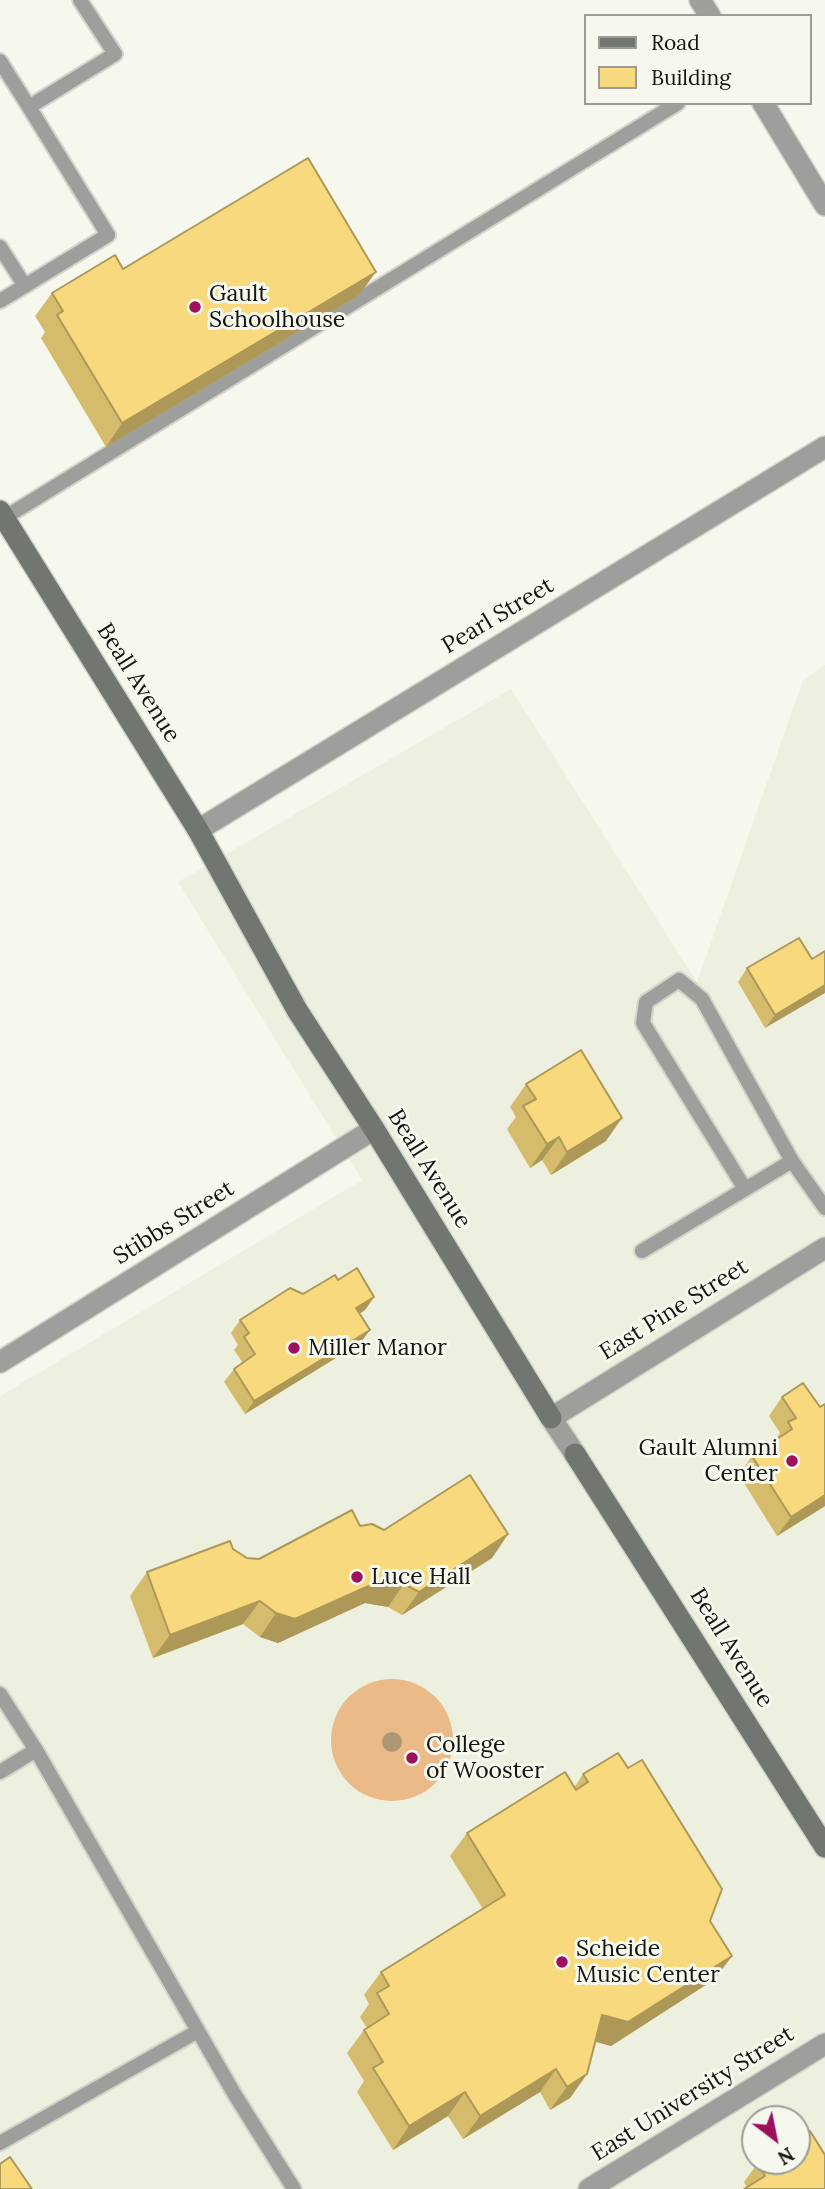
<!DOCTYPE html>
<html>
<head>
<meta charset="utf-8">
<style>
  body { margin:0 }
  #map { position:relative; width:825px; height:2189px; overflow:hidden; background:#f6f8ee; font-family:Lora,serif }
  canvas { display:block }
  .legend { position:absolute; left:584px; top:14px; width:228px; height:91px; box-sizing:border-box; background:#f6f8ee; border:2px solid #9c9d96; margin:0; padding:9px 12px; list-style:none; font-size:21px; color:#151512 }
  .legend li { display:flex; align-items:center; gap:14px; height:35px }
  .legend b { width:35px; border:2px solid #9c9d96 }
  .north { position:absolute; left:741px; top:2105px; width:70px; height:70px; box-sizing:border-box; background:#f6f8ee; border:2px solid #9c9d96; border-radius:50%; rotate:148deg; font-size:19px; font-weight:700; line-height:28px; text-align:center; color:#151512 }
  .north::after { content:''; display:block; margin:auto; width:24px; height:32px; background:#9e105c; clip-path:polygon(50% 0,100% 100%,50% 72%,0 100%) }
</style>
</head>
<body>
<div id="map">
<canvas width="825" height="2189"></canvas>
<ul class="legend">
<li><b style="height:9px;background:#727671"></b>Road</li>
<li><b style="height:19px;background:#f8d97e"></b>Building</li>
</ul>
<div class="north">N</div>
</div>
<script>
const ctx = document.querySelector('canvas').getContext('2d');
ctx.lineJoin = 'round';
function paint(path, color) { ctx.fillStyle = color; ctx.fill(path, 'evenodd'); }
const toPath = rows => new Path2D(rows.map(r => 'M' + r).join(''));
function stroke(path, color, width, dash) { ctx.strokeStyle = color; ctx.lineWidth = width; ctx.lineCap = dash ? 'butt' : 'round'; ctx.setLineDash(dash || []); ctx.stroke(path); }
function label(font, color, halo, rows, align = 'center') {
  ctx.font = font + ' Lora,serif'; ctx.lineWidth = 6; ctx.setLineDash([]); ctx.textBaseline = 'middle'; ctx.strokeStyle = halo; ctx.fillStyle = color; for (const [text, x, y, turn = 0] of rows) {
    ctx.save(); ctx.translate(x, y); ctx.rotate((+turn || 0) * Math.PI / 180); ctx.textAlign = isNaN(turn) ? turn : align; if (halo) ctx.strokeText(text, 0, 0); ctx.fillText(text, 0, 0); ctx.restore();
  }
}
const built = toPath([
  [825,665,825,2189,0,2189,0,1396,362,1180,178,882,511,689,697,982,803,680],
  [755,2119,797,2119,797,2161,755,2161]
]);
const green = toPath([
  '331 1740a61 61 0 1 1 122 0a61 61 0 1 1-122 0Z'
]);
const lane = toPath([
  [0,61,29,107],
  [0,247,25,286],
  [0,301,108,235,29,107,115,54,80,0],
  [4,518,678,103],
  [745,1189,643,1023,646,1002,679,980,702,999,792,1161,825,1208],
  [642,1251,792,1161],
  [0,1694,36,1750,235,2095,294,2189],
  [0,1772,36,1750],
  [0,2143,198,2031]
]);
const street = toPath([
  [700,0,710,16],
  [763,103,825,205],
  [198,830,825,447],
  [0,1362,374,1129],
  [575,1454,551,1418,825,1248],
  [589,2189,825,2044]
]);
const secondary = toPath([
  [0,511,198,830,297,1010,374,1129,551,1418],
  [575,1454,825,1847]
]);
const trees = [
  [392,1742]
];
const wall = toPath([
  [123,269,359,295,106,447,41,338,45,332,35,316,52,293],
  [825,951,765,1028,738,982,747,968,812,959],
  [526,1084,606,1141,551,1175,542,1160,530,1168,507,1129,516,1117,510,1107],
  [303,1294,374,1297,365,1310,360,1313,370,1330,360,1343,245,1414,224,1382,234,1369,243,1363,234,1350,238,1345,231,1333,240,1320],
  [782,1397,820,1407,825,1404,825,1506,777,1536,739,1475,752,1456,776,1439,780,1433,769,1416],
  [360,1526,384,1530,508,1534,492,1558,402,1615,388,1607,365,1603,278,1643,260,1637,243,1624,153,1658,130,1596,147,1572,233,1549,247,1558,259,1559],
  [583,1774,710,1921,715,1979,611,2046,595,2041,587,2074,570,2098,550,2110,540,2092,463,2139,448,2116,393,2150,357,2092,364,2081,347,2053,364,2030,367,2028,360,2017,369,2004,364,1995,381,1972,483,1909,450,1856,467,1833,574,1788],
  [825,2155,747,2187,744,2182,758,2163]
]);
const shadedWall = toPath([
  [376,272,359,295,106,447,122,423],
  [825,985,825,993,765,1028,775,1015],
  [622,1118,606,1141,551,1175,567,1152],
  [559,1137,542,1160,530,1168,547,1144],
  [374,1297,365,1310,347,1322,356,1308],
  [370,1330,360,1343,245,1414,254,1401],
  [825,1495,825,1506,777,1536,791,1517],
  [508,1534,492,1558,402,1615,419,1592],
  [382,1580,404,1584,388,1607,365,1603,278,1643,260,1637,276,1613],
  [260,1601,243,1624,153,1658,170,1635],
  [732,1956,715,1979,611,2046,585,2039,602,2015],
  [556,2069,540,2092,463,2139,480,2116],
  [587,2074,570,2098,550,2110,567,2087],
  [465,2092,448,2116,393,2150,409,2126]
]);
const building = toPath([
  [308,158,376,272,122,423,57,315,63,311,52,293,115,255,123,269,308,158],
  [799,938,812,959,825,951,825,985,775,1015,747,968,799,938],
  [581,1050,622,1118,567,1152,559,1137,547,1144,523,1106,536,1099,526,1084,581,1050],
  [357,1268,374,1297,356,1308,370,1330,254,1401,234,1369,255,1354,244,1337,249,1333,240,1320,290,1288,303,1294,335,1275,338,1280,357,1268],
  [803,1383,820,1407,825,1404,825,1495,791,1517,752,1456,792,1429,788,1422,796,1418,782,1397,803,1383],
  [470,1475,508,1534,419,1592,404,1584,382,1580,295,1619,276,1613,260,1601,170,1635,147,1572,230,1541,233,1549,247,1558,259,1559,352,1510,360,1526,372,1524,384,1530,470,1475],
  [618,1753,628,1768,642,1760,722,1889,710,1921,732,1956,628,2022,602,2015,587,2074,567,2087,556,2069,480,2116,465,2092,409,2126,373,2068,383,2062,364,2030,389,2014,377,1993,389,1986,381,1972,505,1895,467,1833,565,1772,576,1790,588,1782,583,1774,618,1753],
  [810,2131,825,2155,825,2189,744,2189,765,2176,758,2163,761,2161,797,2161,797,2139,810,2131],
  [10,2157,32,2189,0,2189,0,2164,10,2157]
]);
const markers = [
  [195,307,7,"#9e105c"],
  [294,1348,7,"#9e105c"],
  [792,1461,7,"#9e105c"],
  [357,1577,7,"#9e105c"],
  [412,1758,7,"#9e105c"],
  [562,1962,7,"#9e105c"]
];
const poiNames = [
  ["Gault",209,294],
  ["Schoolhouse",209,320],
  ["Miller Manor",308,1348],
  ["Gault Alumni",778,1448,"right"],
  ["Center",778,1474,"right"],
  ["Luce Hall",371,1577],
  ["College",426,1745],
  ["of Wooster",426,1771],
  ["Scheide",576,1949],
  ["Music Center",576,1975]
];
const streetNames = [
  ["Pearl Street",498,616,-31],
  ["Beall Avenue",138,683,58],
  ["Beall Avenue",429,1169,58],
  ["Stibbs Street",174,1223,-32],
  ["East Pine Street",674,1310,-32],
  ["Beall Avenue",731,1648,58],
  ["East University Street",693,2094,-32]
];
paint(built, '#edf0de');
paint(green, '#eaba89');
stroke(lane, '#d2d4cb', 18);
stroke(street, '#d2d4cb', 24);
stroke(secondary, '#d2d4cb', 24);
stroke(lane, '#9d9f9c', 14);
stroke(street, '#9d9f9c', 21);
stroke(secondary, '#727671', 21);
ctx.fillStyle = '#ad9775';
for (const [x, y] of trees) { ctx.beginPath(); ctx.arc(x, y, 10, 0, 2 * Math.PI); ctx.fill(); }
paint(wall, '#d5bb6c');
paint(shadedWall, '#ae9858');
paint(building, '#f8d97e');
stroke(building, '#ae9858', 2);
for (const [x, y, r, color] of markers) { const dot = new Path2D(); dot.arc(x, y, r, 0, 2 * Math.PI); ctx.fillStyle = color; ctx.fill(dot); stroke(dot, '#f6f8ee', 2.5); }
label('23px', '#151512', '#f6f8ee', poiNames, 'left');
label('23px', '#151512', '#f6f8ee', streetNames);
</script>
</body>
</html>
